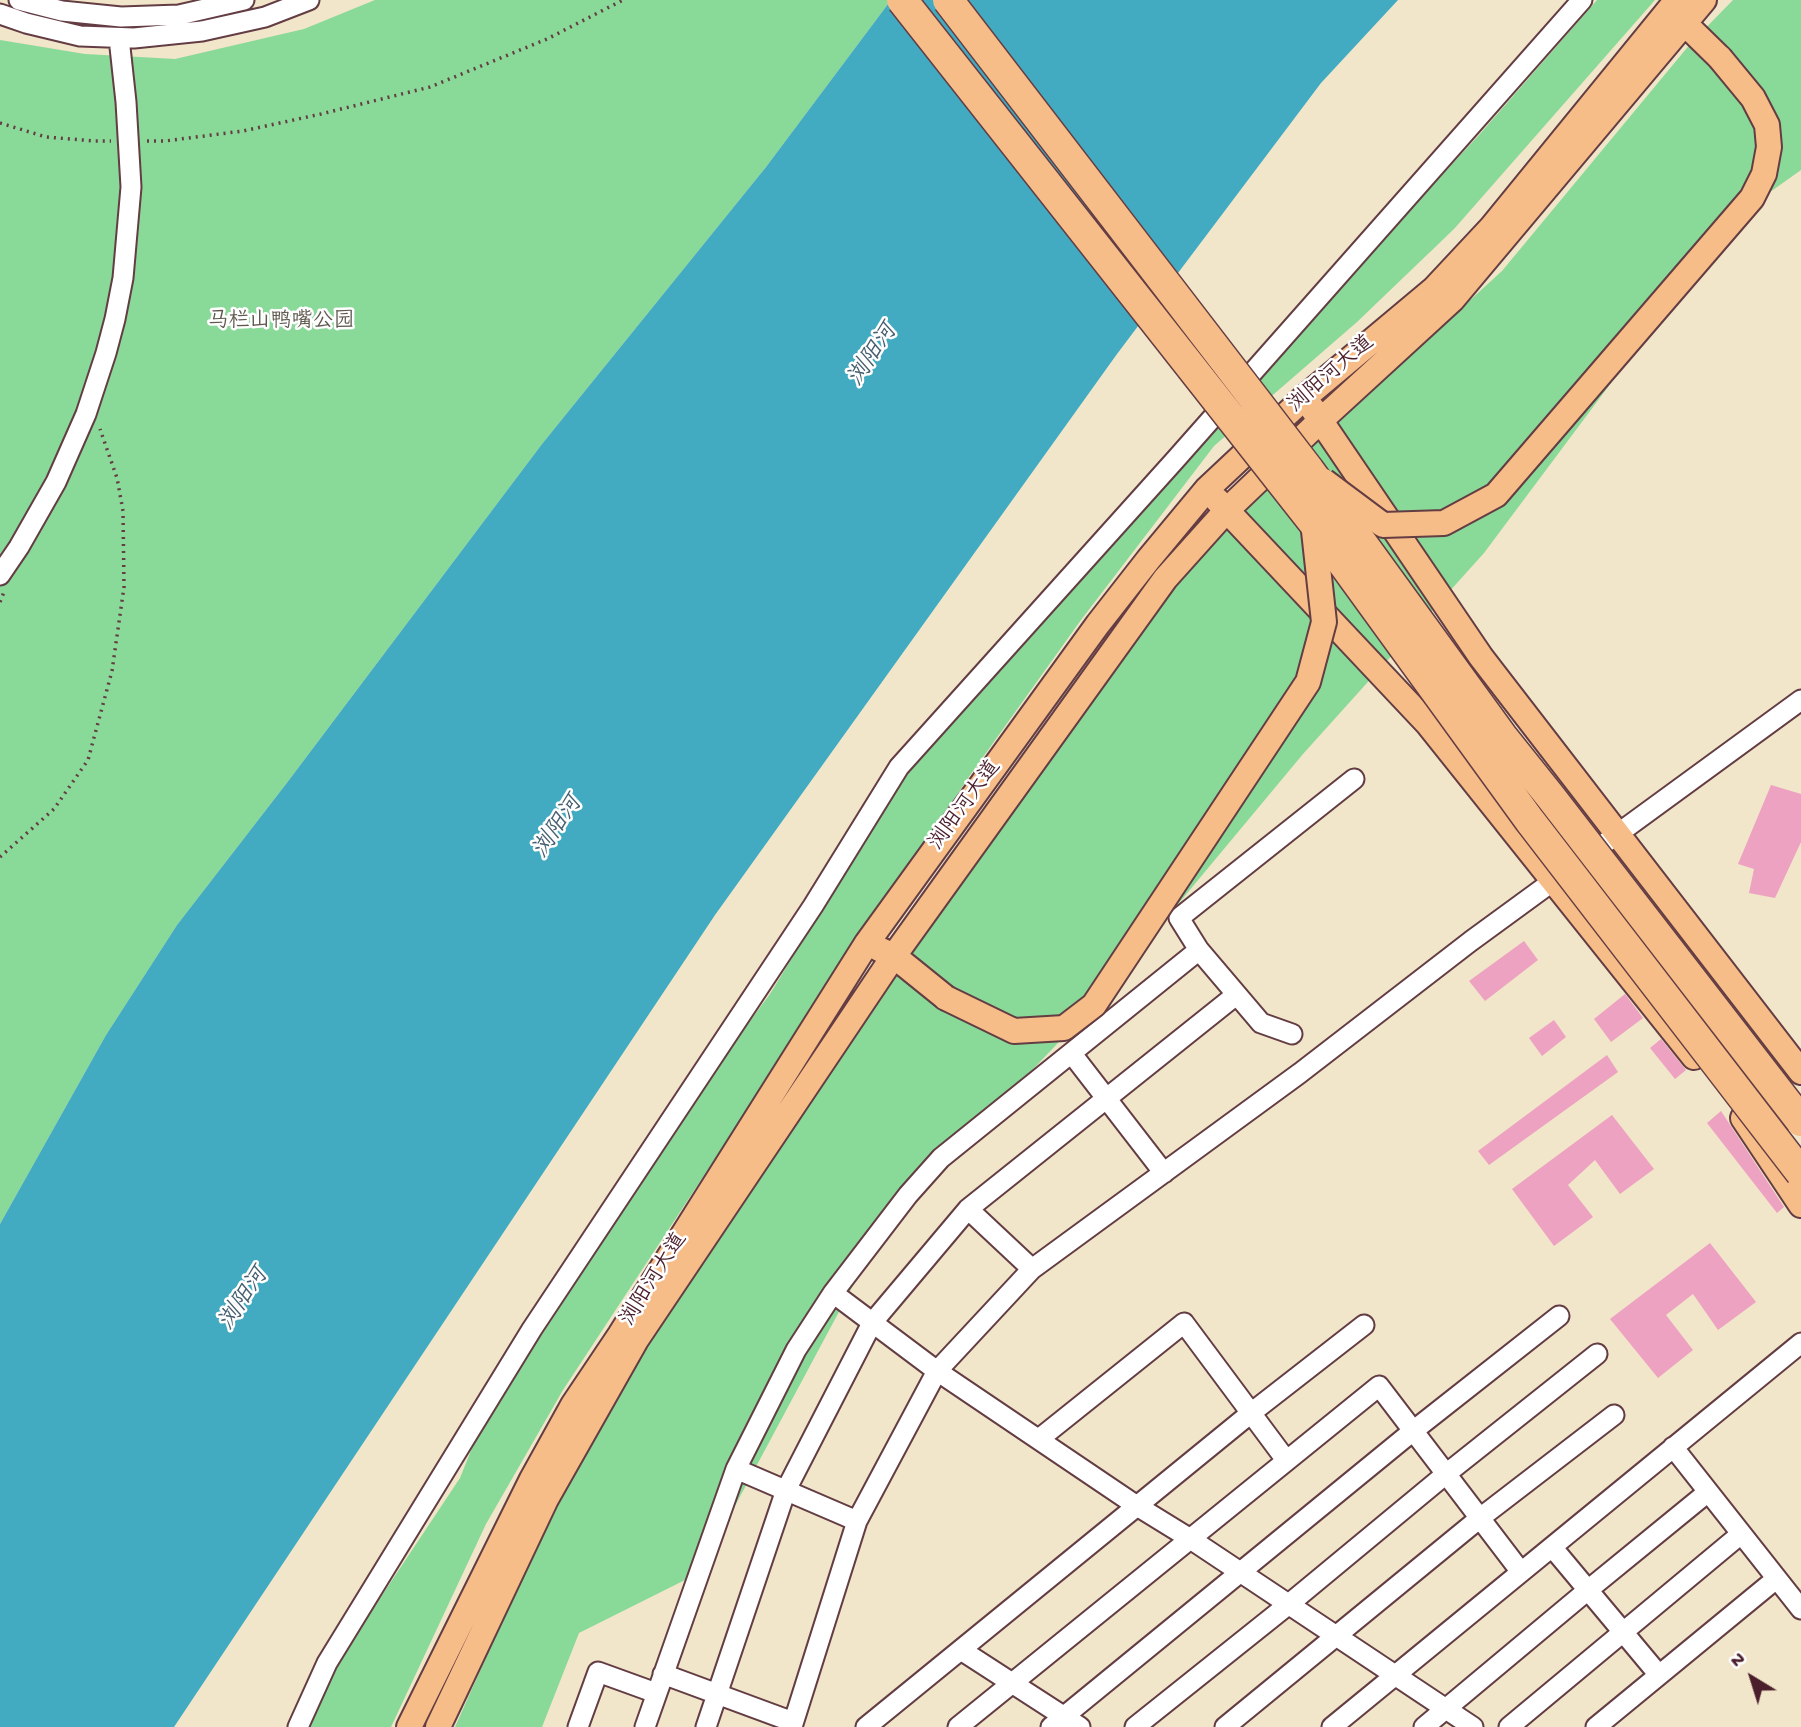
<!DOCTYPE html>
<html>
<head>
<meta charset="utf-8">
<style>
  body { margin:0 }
  #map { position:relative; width:1801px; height:1727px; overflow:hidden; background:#f1e5ca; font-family:"Gochi Hand",sans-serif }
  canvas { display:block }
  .north { position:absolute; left:1717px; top:1643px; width:70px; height:70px; -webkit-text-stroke:5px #fff; paint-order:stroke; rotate:322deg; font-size:19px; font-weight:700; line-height:28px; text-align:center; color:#4a1f2b }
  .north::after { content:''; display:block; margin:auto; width:24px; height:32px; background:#4a1f2b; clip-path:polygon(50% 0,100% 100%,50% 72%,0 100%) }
</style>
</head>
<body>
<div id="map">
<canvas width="1801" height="1727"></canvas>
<div class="north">N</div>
</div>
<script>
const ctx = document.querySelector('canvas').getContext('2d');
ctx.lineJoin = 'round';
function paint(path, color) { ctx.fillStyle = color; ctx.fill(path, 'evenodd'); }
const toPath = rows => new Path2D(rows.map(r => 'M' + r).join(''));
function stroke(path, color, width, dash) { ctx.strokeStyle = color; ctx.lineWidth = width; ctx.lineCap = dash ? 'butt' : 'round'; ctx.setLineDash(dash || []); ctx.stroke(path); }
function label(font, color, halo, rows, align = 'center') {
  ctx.font = font + ' "Gochi Hand","LXGW WenKai TC",sans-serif'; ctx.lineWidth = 5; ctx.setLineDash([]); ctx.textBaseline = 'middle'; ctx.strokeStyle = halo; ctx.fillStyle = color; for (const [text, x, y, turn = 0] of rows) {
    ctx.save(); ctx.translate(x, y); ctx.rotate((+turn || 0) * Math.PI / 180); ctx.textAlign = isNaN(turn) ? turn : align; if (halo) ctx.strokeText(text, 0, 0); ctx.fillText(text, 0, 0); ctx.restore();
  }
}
const green = toPath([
  [375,0,891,0,766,167,542,444,286,784,177,925,106,1035,0,1224,0,40,85,54,175,59,304,29],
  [1597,0,1655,0,1454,229,1357,322,1214,446,1081,620,968,778,749,1107,563,1390,486,1524,391,1727,305,1727,335,1666,460,1478,480,1428,738,1037,770,994,887,802,922,755,1362,261,1479,135],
  [1733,0,1801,0,1801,170,1735,217,1484,553,1303,754,1094,1005,886,1224,699,1573,579,1633,542,1727,455,1727,596,1411,1165,579,1502,271,1691,43]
]);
const water = toPath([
  [891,0,1398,0,1321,83,1117,354,715,915,174,1727,0,1727,0,1224,106,1035,177,925,286,784,542,444,766,167]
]);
const building = toPath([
  [1771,785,1801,794,1801,842,1775,898,1749,893,1754,869,1738,864],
  [1524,941,1538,960,1485,1001,1469,981],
  [1625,994,1643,1018,1611,1042,1594,1019],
  [1554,1020,1566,1037,1542,1056,1529,1038],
  [1661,1039,1686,1070,1675,1079,1650,1048],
  [1607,1055,1618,1072,1489,1165,1478,1151],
  [1721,1111,1784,1207,1777,1213,1707,1123],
  [1612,1115,1654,1169,1620,1194,1595,1160,1568,1185,1593,1217,1554,1246,1512,1189],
  [1710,1243,1756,1302,1718,1330,1693,1294,1666,1315,1693,1350,1658,1378,1610,1319]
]);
const path = toPath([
  [0,123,46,137,95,141,111,141],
  [147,141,165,141,243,131,321,114,430,87,547,39,623,0],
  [0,602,4,592],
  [0,857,54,809,88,760,112,671,124,587,123,511,117,478,100,429]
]);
const minor = toPath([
  [19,0,62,11,121,17,179,15,244,0],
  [0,14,26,23,80,36,134,38,202,31,265,17,309,0],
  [0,575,19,547,56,482,86,414,106,353,115,319,123,278,131,187,126,102,119,38],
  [1292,1034,1261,1023,1199,950,1179,918,1354,779],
  [1072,1054,1164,1173],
  [968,1209,1032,1269],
  [833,1293,937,1371,1137,1506,1189,1538,1473,1727],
  [1039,1439,1184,1323,1286,1460],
  [1673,1447,1801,1609],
  [736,1469,857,1521],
  [1552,1547,1659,1675],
  [961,1650,1080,1727],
  [663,1674,793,1722],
  [298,1727,327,1663,532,1329,813,906,899,767,1176,459,1582,0],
  [578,1727,598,1672,656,1693],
  [645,1727,736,1469,796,1350,833,1293,908,1195,941,1158,1199,950],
  [706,1727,786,1490,872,1323,968,1209,1236,995],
  [792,1727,857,1521,937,1371,1032,1269,1300,1073,1471,941,1801,700],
  [866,1727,1251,1413,1364,1325],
  [958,1727,1379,1386,1521,1572],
  [1051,1727,1413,1431,1559,1316],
  [1135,1727,1289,1604,1446,1474,1597,1354],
  [1225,1727,1480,1518,1614,1415],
  [1332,1727,1801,1343],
  [1424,1727,1588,1590,1708,1492],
  [1509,1727,1741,1534],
  [1596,1727,1776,1579]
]);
const major = toPath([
  [1675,14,1720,58],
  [1312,408,1481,657,1801,1072],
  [1217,500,1428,724,1694,1057],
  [879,949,894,956,946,998],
  [1743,1118,1801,1205],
  [409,1727,532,1479,573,1405,620,1335,867,943,1098,624,1148,560,1207,489,1305,397,1434,289,1491,228,1677,0],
  [438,1727,546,1499,636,1340,891,960,1165,579,1226,511,1320,421,1452,300,1704,0]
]);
const majorBridge = toPath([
  [1324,481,1383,525,1444,523,1496,495,1752,198,1764,174,1769,147,1767,125,1753,98,1720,58],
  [946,998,1014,1031,1064,1028,1094,1005,1308,682,1324,622,1313,522]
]);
const highwayBridge = toPath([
  [902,0,1313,522,1530,821,1801,1173],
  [948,0,1309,470,1502,736,1550,796,1801,1121]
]);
const parkNames = [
  ["马栏山鸭嘴公园",281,323]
];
const streetNames = [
  ["浏阳河大道",1332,375,-41],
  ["浏阳河大道",966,806,-54],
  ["浏阳河大道",655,1280,-58]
];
const waterNames = [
  ["浏阳河",874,356,-56],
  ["浏阳河",559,828,-56],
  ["浏阳河",245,1300,-56]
];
paint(green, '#89d998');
paint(water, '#42abc2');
paint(building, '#eda2c1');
stroke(minor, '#633d43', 23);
stroke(major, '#633d43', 28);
stroke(path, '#633d43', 3.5, [2, 5]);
stroke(minor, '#fff', 19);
stroke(major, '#f7bd88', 24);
stroke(majorBridge, '#633d43', 28, []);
stroke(highwayBridge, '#633d43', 33, []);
stroke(majorBridge, '#f7bd88', 24);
stroke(highwayBridge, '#f7bd88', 30);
label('21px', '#5d574c', '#fff', parkNames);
label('21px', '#4a1f2b', '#fff', streetNames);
label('italic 23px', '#465e6f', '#fff', waterNames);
</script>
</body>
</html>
